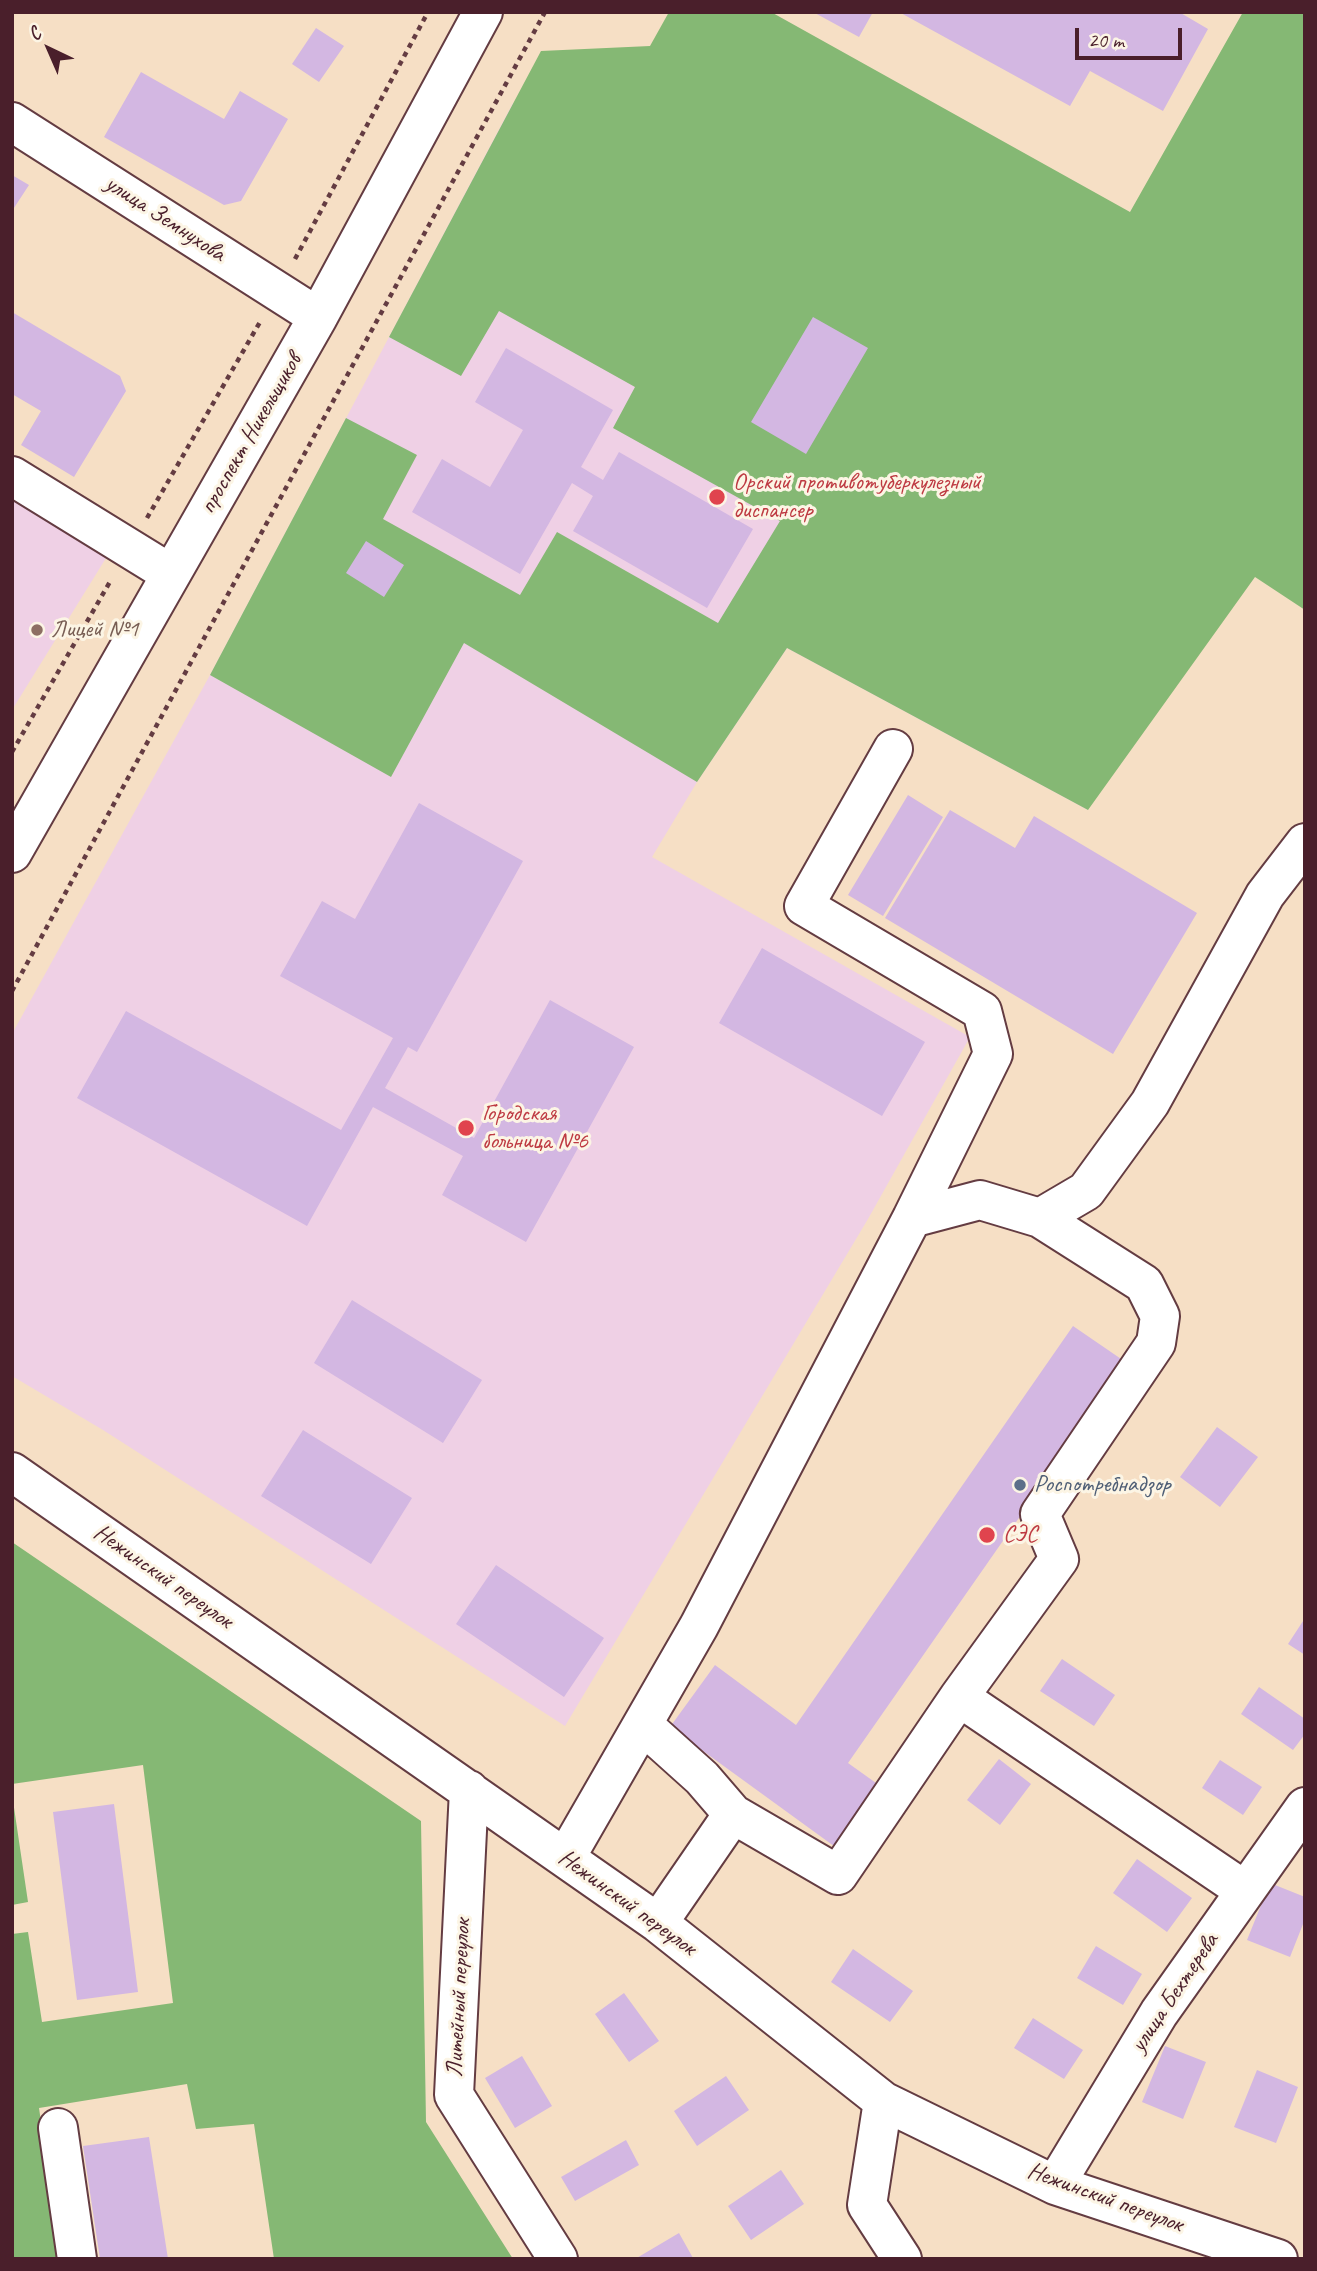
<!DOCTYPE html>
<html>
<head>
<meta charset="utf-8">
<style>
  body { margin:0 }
  #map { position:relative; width:1317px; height:2271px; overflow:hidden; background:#f6dfc5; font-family:Caveat,sans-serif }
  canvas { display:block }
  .frame { position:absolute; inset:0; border:14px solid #4a1f2b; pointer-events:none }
  .north { position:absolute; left:14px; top:14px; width:70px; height:70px; -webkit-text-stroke:5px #fcf5e5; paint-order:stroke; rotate:316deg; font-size:19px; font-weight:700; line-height:28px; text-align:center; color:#4a1f2b }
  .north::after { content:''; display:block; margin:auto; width:24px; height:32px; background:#4a1f2b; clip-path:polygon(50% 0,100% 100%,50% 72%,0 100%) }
  .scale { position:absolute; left:1075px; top:28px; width:107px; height:32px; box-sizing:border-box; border:4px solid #4a1f2b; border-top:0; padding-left:9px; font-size:21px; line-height:24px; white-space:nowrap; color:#4a1f2b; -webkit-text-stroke:5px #fcf5e5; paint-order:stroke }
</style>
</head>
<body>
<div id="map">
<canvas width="1317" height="2271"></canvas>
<div class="frame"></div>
<div class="north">С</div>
<div class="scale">20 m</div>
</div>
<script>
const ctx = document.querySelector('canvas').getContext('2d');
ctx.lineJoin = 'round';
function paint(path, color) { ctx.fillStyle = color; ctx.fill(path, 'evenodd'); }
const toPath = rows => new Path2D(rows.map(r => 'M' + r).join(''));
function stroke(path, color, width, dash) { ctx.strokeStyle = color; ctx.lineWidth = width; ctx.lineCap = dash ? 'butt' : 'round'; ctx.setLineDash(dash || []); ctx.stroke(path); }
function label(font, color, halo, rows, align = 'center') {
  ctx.font = font + ' Caveat,sans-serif'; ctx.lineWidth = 6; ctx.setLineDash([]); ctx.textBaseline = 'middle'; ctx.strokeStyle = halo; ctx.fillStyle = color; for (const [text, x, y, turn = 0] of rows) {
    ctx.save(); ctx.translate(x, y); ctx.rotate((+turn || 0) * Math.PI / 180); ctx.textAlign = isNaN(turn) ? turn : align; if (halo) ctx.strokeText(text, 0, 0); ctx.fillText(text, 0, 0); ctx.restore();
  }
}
const built = toPath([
  [513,103,1088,810,787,648,697,782,652,857,970,1037,868,1219,565,1726,103,1430,12,1376,12,1034,210,675],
  [12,489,111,550,12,710]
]);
const forest = toPath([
  [669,12,771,12,1130,212,1243,12,1305,12,1305,610,1255,577,1088,810,787,648,697,782,464,643,391,777,210,675,346,418,417,455,383,519,520,595,557,532,718,623,780,521,613,428,635,387,499,311,461,376,389,337,541,51,650,46],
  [12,1542,421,1821,426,2122,513,2259,274,2259,254,2124,196,2129,187,2084,39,2108,61,2259,12,2259,12,1934,28,1932,42,2022,173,2003,143,1765,12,1784],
  [12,1794,28,1902,12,1905]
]);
const building = toPath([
  [813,12,873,12,859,37],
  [899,12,1179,12,1208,29,1163,111,1090,71,1070,106],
  [316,28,344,46,319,82,292,64],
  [141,72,224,119,240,91,288,119,241,201,224,205,104,137],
  [12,175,29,185,12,211],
  [12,312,120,376,126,391,74,477,21,445,41,411,12,394],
  [813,317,868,348,806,454,751,422],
  [506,348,613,410,581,467,603,480,619,452,753,529,707,608,573,531,593,496,572,483,520,574,412,512,442,459,490,487,523,430,475,402],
  [366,541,404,565,384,597,346,573],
  [908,795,943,817,883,916,848,895],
  [419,803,523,861,417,1052,408,1047,385,1088,474,1138,550,1000,634,1047,526,1242,442,1195,463,1156,373,1107,307,1226,77,1098,126,1011,341,1130,393,1038,280,976,322,901,355,919],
  [950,810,1015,848,1034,816,1197,913,1113,1054,885,918],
  [762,948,925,1042,882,1116,719,1023],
  [352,1300,482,1380,443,1443,314,1363],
  [1073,1326,1127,1363,848,1763,883,1788,838,1849,670,1727,715,1665,796,1725],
  [1217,1427,1258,1457,1220,1507,1180,1477],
  [303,1430,412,1498,371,1564,261,1496],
  [496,1565,604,1638,564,1697,456,1624],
  [1305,1618,1305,1655,1288,1644],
  [1062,1659,1115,1695,1094,1726,1040,1691],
  [1259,1687,1305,1719,1305,1734,1293,1750,1241,1714],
  [999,1759,1031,1784,1000,1825,967,1800],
  [1220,1760,1262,1787,1243,1815,1202,1788],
  [114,1804,138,1992,77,2000,53,1812],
  [1137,1859,1192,1898,1167,1932,1113,1893],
  [1270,1883,1305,1897,1305,1919,1290,1957,1247,1940],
  [1096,1946,1142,1974,1123,2005,1077,1978],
  [853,1949,913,1991,890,2022,831,1982],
  [624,1993,659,2041,629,2062,595,2014],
  [1033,2018,1083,2050,1064,2079,1014,2048],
  [1165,2046,1206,2062,1183,2119,1142,2102],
  [522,2056,552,2106,515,2128,485,2078],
  [1257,2070,1298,2087,1276,2143,1234,2127],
  [726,2076,749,2110,697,2146,674,2111],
  [149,2137,168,2259,100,2259,83,2146],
  [626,2140,639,2165,575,2201,561,2177],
  [781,2170,804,2204,751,2240,728,2206],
  [679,2233,693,2258,635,2259]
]);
const path = toPath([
  [295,259,428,12],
  [147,518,260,322],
  [12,752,111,580],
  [12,991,545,12]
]);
const minor = toPath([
  [12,122,318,317],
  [12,476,171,574],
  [12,853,318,317,483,12],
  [1040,1218,1086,1191,1150,1103,1265,895,1305,843],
  [12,1472,658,1923,883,2101,1055,2185,1278,2259],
  [959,1697,1244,1890],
  [643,1725,702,1778,733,1814,838,1875,959,1697,1059,1559,1040,1514,1156,1343,1160,1316,1144,1284,1040,1218,980,1200,912,1218],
  [469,1790,454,2095,558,2259],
  [566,1857,699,1626,912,1218,993,1054,982,1011,804,906,893,749],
  [658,1923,733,1814],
  [883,2101,867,2205,902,2259],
  [58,2128,77,2259],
  [1055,2185,1159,2013,1305,1807]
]);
const markers = [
  [717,497,9,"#e0444e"],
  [37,630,7,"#8d6e63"],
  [466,1128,9,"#e0444e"],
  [1020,1485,7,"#5c6f8a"],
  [987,1535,9,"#e0444e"]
];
const streetNames = [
  ["улица Земнухова",165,219,33],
  ["проспект Никельщиков",251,434,-60],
  ["Нежинский переулок",163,1577,35],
  ["Нежинский переулок",627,1903,36],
  ["улица Бехтерева",1175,1993,-56],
  ["Литейный переулок",459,1998,-87],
  ["Нежинский переулок",1105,2198,20]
];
const healthNames = [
  ["Орский противотуберкулезный",733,483],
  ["диспансер",733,511],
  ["Городская",482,1114],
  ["больница №6",482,1142],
  ["СЭС",1003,1535]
];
const educationNames = [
  ["Лицей №1",51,630]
];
const serviceNames = [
  ["Роспотребнадзор",1034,1485]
];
paint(built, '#efd0e5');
paint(forest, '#85b874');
paint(building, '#d3b7e2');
stroke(minor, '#643c42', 42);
stroke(path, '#643c42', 4.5, [5, 5]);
stroke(minor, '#fff', 38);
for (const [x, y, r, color] of markers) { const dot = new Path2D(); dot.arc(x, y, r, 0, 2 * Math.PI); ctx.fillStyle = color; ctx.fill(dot); stroke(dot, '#fcf5e5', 2.5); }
label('24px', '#4a1f2b', '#fcf5e5', streetNames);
label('24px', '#be3a42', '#fcf5e5', healthNames, 'left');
label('24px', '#785e54', '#fcf5e5', educationNames, 'left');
label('24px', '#4e5e75', '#fcf5e5', serviceNames, 'left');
</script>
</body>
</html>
